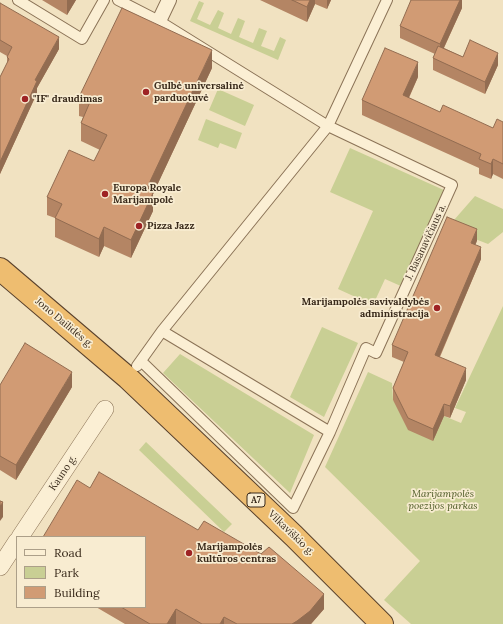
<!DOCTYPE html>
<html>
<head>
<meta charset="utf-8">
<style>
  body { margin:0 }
  #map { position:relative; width:503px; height:624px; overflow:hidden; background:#f1e2c1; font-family:Lora,serif }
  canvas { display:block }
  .legend { position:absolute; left:16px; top:536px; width:130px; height:72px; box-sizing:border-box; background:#f8ecd1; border:1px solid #ac9f89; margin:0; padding:5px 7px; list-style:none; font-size:12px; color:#3a2b1c }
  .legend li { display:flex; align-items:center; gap:8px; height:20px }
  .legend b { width:20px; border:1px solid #ac9f89 }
</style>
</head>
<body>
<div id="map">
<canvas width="503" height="624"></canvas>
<ul class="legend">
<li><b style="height:5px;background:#fbefd4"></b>Road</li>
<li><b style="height:11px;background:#c9cf94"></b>Park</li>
<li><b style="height:11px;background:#d19b74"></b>Building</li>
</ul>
</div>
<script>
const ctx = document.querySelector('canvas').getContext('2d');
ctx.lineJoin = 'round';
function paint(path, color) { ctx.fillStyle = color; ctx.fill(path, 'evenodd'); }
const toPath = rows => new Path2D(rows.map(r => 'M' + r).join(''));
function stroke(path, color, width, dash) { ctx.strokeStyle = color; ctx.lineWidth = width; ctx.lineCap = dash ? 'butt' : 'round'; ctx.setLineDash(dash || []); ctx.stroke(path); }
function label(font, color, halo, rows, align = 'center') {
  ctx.font = font + ' Lora,serif'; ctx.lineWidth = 3.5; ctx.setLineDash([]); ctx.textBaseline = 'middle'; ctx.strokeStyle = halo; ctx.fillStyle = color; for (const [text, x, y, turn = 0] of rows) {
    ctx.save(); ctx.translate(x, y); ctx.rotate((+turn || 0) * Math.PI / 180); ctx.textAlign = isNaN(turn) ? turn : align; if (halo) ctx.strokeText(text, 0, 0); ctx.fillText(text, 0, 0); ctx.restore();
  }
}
const green = toPath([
  [199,1,204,3,197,19,210,25,218,10,224,13,218,28,231,34,238,18,245,21,239,37,253,43,259,28,267,31,261,46,274,51,280,37,286,40,278,60,190,21],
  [218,89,254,105,245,126,209,110],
  [206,119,242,133,236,149,220,143,218,148,198,140],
  [350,148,446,191,403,287,385,279,373,305,338,289,373,211,330,192],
  [475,196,503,209,503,232,488,244,447,228],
  [503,306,503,624,411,624,384,600,420,561,325,467,368,372,392,383,393,400,433,440,444,416,461,423,466,412,455,408],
  [322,327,358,343,324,417,290,397],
  [180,354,314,435,290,493,163,373],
  [146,442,232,524,224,532,139,450]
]);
const pedestrian = toPath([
  [18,0,82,39,104,0],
  [118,0,159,21,328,126,452,185,376,353,366,348,330,432],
  [141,361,293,508,330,432,162,331],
  [137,366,162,331,328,126,387,0]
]);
const minor = toPath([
  [159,21,169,0]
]);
const tertiary = toPath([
  [20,537,105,409],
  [0,567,17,541]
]);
const trunk = toPath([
  [0,269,128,378,294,536,382,624]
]);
const wall = toPath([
  [42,0,76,0,67,15],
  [260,0,331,0,327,9,315,4,307,22],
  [462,0,462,8,444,48,463,57,498,65,485,94,433,70,433,58,435,54,400,38,400,26],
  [0,3,59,49,37,88,37,93,0,174,0,77,7,64,7,56,0,52],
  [212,68,153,194,153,211,131,258,104,246,99,257,55,237,55,218,47,215,47,197,94,161,100,150,81,141,81,123,83,117,79,116,79,97],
  [418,77,409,98,440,112,493,128,503,122,503,179,493,174,491,179,479,174,479,168,362,115,362,100],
  [477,241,475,244,481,259,440,357,466,380,450,418,444,416,433,441,408,430,393,400,393,388,404,362,392,357,392,345],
  [0,385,72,387,16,480,0,470],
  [90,488,324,609,311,624,125,624,96,607,145,607]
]);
const shadedWall = toPath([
  [67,0,76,0,67,15],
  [310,0,315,0,315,4,307,22,307,7],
  [327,0,331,0,327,9],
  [460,0,462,0,462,8,440,56,440,44],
  [59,37,59,49,37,88,37,93,0,174,0,162,35,80],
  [212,50,212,68,153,194,153,211,131,258,131,240,146,190],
  [498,53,498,65,485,94,485,82],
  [418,62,418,77,403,110,403,95],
  [493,159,493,174,491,179,491,164],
  [104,227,104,246,99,257,99,239],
  [477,229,477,241,471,255,471,243],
  [481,247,481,259,435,367,435,355],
  [466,368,466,380,450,418,450,406],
  [72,372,72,387,16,480,16,465],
  [444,404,444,416,433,441,433,429],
  [3,502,3,517,0,521,0,506],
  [324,594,324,609,311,624,292,624],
  [176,609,176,624,167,624],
  [224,617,224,624,220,624]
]);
const building = toPath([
  [292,0,310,0,307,7,292,0],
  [411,0,460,0,440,44,400,26,411,0],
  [0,3,59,37,35,80,37,81,0,162,0,77,9,59,7,57,12,47,0,40,0,3],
  [122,8,212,50,146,190,153,193,131,240,104,227,99,239,55,218,62,204,47,197,69,150,94,161,107,135,81,123,90,102,79,97,122,8],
  [470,40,498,53,485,82,433,58,438,46,463,57,470,40],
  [385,48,418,62,403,95,440,112,443,105,493,128,497,119,503,122,503,164,493,159,491,164,479,159,481,154,362,100,385,48],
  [447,217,477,229,471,243,481,247,435,355,466,368,450,406,444,404,433,429,408,418,393,388,408,352,392,345,447,217],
  [25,343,72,372,16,465,0,456,0,385,25,343],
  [99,472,198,530,204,521,261,554,269,547,324,594,310,611,297,621,292,624,237,624,224,617,220,624,202,624,176,609,167,624,150,624,121,607,145,607,145,537,43,537,77,480,90,488,99,472],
  [0,501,3,502,0,506,0,501]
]);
const markers = [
  [146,92,4,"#9e2324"],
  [25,99,4,"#9e2324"],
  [105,194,4,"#9e2324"],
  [139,226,4,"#9e2324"],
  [437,308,4,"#9e2324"],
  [189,553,4,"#9e2324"]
];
const shields = [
  [256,500,18]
];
const shieldNames = [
  ["A7",256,500]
];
const poiNames = [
  ["Gulbė universalinė",154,86],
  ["parduotuvė",154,98],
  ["\"IF\" draudimas",33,99],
  ["Europa Royale",113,188],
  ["Marijampolė",113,200],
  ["Pizza Jazz",147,226],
  ["Marijampolės savivaldybės",429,302,"right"],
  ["administracija",429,314,"right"],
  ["Marijampolės",197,547],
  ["kultūros centras",197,559]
];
const streetNames = [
  ["J. Basanavičiaus a.",426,242,-65],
  ["Jono Dailidės g.",64,323,40],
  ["Kauno g.",63,473,-56],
  ["Vilkaviškio g.",291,533,44]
];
const parkNames = [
  ["Marijampolės",443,494],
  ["poezijos parkas",443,506]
];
paint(green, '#c9cf94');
stroke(pedestrian, '#8b7357', 12);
stroke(minor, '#8b7357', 16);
stroke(tertiary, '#8b7357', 18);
stroke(trunk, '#59412c', 24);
stroke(pedestrian, '#fbefd4', 10);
stroke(minor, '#fbefd4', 14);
stroke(tertiary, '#fbefd4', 17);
stroke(trunk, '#eebd70', 22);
paint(wall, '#b48564');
paint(shadedWall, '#926c51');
paint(building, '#d19b74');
stroke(building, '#926c51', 1);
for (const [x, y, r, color] of markers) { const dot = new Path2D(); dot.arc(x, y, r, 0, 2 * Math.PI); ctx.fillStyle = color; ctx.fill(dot); stroke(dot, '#f8ecd1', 1.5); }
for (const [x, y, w] of shields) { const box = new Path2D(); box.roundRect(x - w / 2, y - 7, w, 14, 3); ctx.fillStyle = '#f8ecd1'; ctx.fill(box); stroke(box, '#3a2b1c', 1); }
label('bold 9px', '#3a2b1c', null, shieldNames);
label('bold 10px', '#3a2b1c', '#f8ecd1', poiNames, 'left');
label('10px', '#3a2b1c', '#f8ecd1', streetNames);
label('italic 10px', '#4a5822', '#f8ecd1', parkNames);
</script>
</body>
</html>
